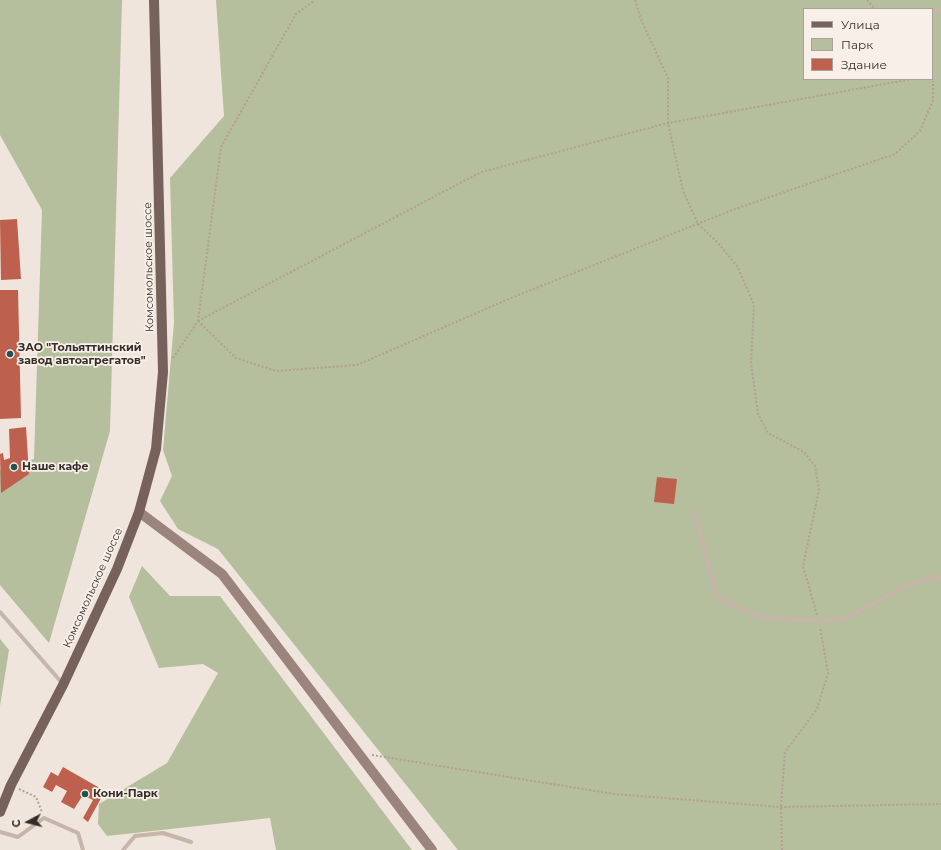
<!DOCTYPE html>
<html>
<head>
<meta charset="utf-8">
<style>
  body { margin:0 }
  #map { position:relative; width:941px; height:850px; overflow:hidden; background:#f0e5dc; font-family:Montserrat,sans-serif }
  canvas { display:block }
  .legend { position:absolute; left:803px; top:8px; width:130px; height:72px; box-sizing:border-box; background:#f8f0e8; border:1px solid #aaa19b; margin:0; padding:5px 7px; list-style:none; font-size:12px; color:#352b28 }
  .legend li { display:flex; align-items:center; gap:8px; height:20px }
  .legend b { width:20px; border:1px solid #aaa19b }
  .north { position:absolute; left:8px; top:802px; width:40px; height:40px; -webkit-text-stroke:3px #f8f0e8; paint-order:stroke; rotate:263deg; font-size:11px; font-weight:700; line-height:16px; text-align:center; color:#352b28 }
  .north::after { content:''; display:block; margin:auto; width:14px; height:18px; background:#352b28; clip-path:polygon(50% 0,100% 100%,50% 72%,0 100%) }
</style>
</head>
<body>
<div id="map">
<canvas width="941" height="850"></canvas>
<ul class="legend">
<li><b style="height:5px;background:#76625b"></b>Улица</li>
<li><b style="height:11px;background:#b5be9d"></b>Парк</li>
<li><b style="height:11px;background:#bd604d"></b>Здание</li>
</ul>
<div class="north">С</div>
</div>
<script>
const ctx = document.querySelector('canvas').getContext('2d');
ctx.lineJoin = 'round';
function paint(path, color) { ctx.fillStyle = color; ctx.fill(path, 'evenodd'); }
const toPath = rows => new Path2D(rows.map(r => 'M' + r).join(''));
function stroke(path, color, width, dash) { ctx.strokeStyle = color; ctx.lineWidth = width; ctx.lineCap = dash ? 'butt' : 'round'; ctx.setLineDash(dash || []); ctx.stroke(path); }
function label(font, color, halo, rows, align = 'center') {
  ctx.font = font + ' Montserrat,sans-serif'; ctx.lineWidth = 3.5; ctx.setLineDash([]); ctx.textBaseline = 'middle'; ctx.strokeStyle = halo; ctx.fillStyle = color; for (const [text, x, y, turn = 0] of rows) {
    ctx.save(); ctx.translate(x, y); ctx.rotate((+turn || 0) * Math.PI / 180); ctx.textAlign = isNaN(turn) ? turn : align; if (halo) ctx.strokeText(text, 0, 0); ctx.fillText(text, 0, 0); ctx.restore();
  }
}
const green = toPath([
  [0,0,122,0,110,431,49,643,0,585,0,470,34,459,42,210,0,135],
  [216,0,941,0,941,850,458,850,218,549,178,529,160,501,172,476,163,450,174,323,170,178,224,116],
  [804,9,932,9,932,79,804,79],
  [142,566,170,596,220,596,412,850,276,850,270,818,107,836,98,824,99,804,167,763,218,673,203,664,159,668,129,597],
  [0,639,9,650,0,706]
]);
const building = toPath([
  [17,219,21,279,1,280,0,220],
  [0,290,18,290,21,418,0,419],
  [26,427,29,474,1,493,0,454,3,453,4,460,10,458,9,429],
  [657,477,677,479,674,504,654,502],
  [63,767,105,791,88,822,83,818,93,800,83,795,74,809,61,802,67,791,56,785,52,792,43,787,51,772,58,776]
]);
const path = toPath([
  [635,0,642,22,668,78,668,123,683,191,698,224,718,243,737,266,754,305,751,363,758,414,768,433,804,452,815,466,819,490,803,566,817,615],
  [867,0,875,9],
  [198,321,236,358,276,371,357,365,511,298,735,209,895,154,920,131,933,100,933,81],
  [198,321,481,172,668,123,912,79],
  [173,358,198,321,221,147,296,14,315,0],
  [372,755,614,794,781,807,941,804],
  [19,789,36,797,42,812],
  [782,850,781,807,785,752,817,709,828,673,820,627]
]);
const lane = toPath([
  [932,12,941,10],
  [932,68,933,75],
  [694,510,717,597,760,617,819,621,847,618,906,586,941,576],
  [0,612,63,684],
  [0,832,18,837,44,818,78,833,83,850],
  [123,850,135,836,163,833,191,842]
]);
const secondary = toPath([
  [139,512,222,574,432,850]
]);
const primary = toPath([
  [0,812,11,785,63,685,117,569,139,512,156,449,163,372,154,0]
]);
const markers = [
  [10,354,4,"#215353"],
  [14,467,4,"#215353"],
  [85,794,4,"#215353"]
];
const streetNames = [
  ["Комсомольское шоссе",149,267,-91],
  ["Комсомольское шоссе",93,588,-66]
];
const poiNames = [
  ["ЗАО \"Тольяттинский",18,348],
  ["завод автоагрегатов\"",18,361],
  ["Наше кафе",22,467],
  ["Кони-Парк",93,794]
];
paint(green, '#b5be9d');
paint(building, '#bd604d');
stroke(path, '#b39f93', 2, [2, 2]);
stroke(lane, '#c7b5a9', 4);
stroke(secondary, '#9b847b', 10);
stroke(primary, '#76625b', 10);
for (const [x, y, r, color] of markers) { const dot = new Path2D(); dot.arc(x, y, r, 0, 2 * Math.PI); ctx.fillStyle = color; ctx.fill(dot); stroke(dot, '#f8f0e8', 1.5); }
label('11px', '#352b28', '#f8f0e8', streetNames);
label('bold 11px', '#352b28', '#f8f0e8', poiNames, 'left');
</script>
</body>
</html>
